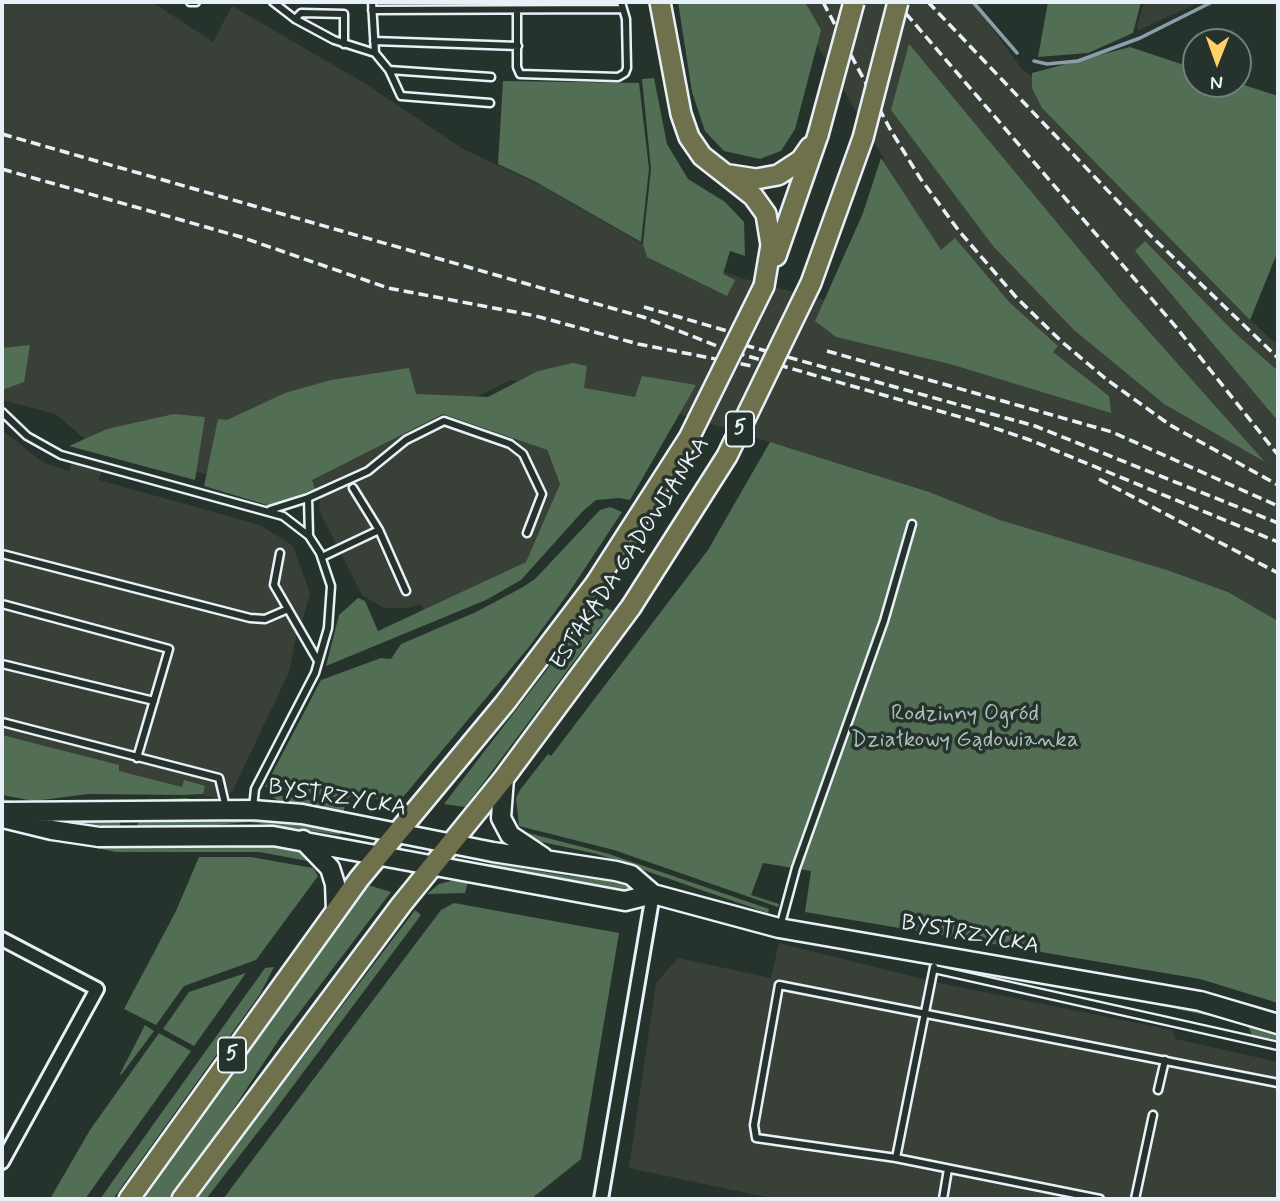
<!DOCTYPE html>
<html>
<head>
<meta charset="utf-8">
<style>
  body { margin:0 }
  #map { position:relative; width:1280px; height:1201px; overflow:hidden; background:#26332d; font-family:Mynerve,sans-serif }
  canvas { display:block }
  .frame { position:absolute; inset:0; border:4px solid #e8f1f8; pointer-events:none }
  .north { position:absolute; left:1182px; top:28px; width:70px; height:70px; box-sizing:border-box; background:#26332d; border:2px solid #747f7e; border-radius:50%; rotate:181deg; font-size:19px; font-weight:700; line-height:28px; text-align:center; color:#e8f1f8 }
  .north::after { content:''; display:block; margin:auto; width:24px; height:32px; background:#ffd166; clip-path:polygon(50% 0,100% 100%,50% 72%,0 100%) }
</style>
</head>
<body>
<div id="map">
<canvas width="1280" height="1201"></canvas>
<div class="frame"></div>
<div class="north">N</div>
</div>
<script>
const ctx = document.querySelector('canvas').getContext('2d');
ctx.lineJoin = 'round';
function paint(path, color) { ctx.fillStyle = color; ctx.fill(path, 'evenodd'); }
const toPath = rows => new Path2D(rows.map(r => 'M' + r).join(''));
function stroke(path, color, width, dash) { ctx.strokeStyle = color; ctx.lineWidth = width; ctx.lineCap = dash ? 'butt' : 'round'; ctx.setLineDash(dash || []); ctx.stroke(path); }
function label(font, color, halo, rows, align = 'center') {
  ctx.font = font + ' Mynerve,sans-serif'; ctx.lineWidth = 7; ctx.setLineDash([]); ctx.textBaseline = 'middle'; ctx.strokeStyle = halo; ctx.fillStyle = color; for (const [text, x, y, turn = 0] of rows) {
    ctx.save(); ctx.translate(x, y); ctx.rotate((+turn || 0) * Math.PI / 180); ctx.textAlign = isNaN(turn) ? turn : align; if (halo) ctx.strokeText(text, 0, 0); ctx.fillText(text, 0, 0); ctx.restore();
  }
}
const built = toPath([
  [2,2,152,2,213,42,232,6,361,81,463,149,542,186,641,243,741,278,828,301,878,187,884,159,792,2,973,2,1021,68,1076,113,1250,320,1278,345,1278,621,1228,592,1167,570,1000,520,873,474,676,413,510,380,444,414,546,450,560,484,526,562,424,610,420,604,408,608,384,608,362,595,319,510,320,498,311,481,286,496,90,443,55,414,2,400],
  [1144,2,1200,2,1139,30,1137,27],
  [2,430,44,463,69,471,72,462,101,471,99,480,260,525,293,546,310,593,301,626,304,632,296,636,289,672,232,792,215,798,2,745],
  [779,943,939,983,1172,1030,1176,1039,1278,1062,1278,1199,775,1199,629,1168,656,983,678,958,771,978]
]);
const green = toPath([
  [678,2,805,2,821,30,795,129,781,151,760,159,724,151,705,131,692,92],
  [1048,2,1141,2,1133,33,1088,53,1038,57],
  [909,44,1121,300,1265,462,1164,404,1074,330,993,246,891,110],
  [1130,47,1196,69,1196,84,1238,83,1278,96,1278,251,1250,320,1042,108,1032,88,1032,73],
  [654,78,667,144,688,179,725,202,744,222,745,256,730,251,723,274,735,280,727,296,647,257,643,244,651,169,642,79],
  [503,81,639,83,649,169,641,242,536,182,498,164],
  [881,158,941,250,955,238,1010,303,1058,346,1053,352,1109,396,1111,413,950,364,836,337,815,321,863,213],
  [1145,241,1235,333,1278,371,1278,421,1135,251],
  [30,345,24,382,2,390,2,348],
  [573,363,587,366,584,388,635,397,642,376,696,385,630,500,619,498,596,500,583,511,521,580,486,600,326,666,339,615,358,598,365,601,378,631,526,562,560,484,547,450,443,414,312,480,315,489,270,506,204,486,218,419,227,420,285,393,331,380,409,368,416,394,488,397,538,371],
  [174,414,205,417,195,480,69,446,107,429],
  [770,442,929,492,1000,520,1167,570,1228,592,1278,621,1278,1003,1200,979,805,912,811,871,763,863,751,895,779,904,778,907,614,850,519,826,516,798,520,790,548,754,551,756,708,550],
  [610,507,622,512,570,591,529,647,403,797,383,800,354,794,347,799,265,787,321,680,381,658,391,659,401,644,476,612,523,587,535,579,600,510],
  [598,603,612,611,465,807,444,804],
  [2,735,119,765,119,771,182,787,184,780,205,786,203,794,183,795,88,794,34,801,2,795],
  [269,794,345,805,343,813,281,803],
  [187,798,200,803,35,806,2,804,2,799,36,805],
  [243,818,340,829,340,835,249,822,178,828,141,829,137,825,140,820],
  [46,819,120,821,120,829,94,829],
  [513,829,609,854,769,909,768,913,597,854,529,839],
  [68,842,103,845,253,844,300,851,319,863,259,852,116,852],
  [199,857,251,857,313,868,318,876,256,960,184,986,156,1025,124,1009,176,911],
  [491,863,568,876,619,881,633,884,637,894,489,869],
  [459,879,468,881,465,893,427,894,439,884],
  [368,885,391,892,280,1038,226,1120,168,1199,142,1199],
  [454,903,619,933,581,1159,531,1199,223,1199,441,910],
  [415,910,421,915,275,1110,206,1199,195,1199],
  [274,967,260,994,113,1199,100,1199,265,968],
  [246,973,194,1046,163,1029,189,992],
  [1184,1004,1278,1031,1278,1040,1252,1035,1247,1024,1177,1009],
  [145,1025,154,1031,121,1075,120,1074],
  [159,1033,191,1051,85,1199,50,1199,90,1130]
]);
const stream = toPath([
  [973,2,1017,53],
  [1034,61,1047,64,1078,61,1140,38,1212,2]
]);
const lane = toPath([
  [190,2,196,2],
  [273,2,295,19,334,40,375,53],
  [372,2,375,53,389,70,491,77],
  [372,10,622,9],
  [517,10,517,67,520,74,618,77,625,73,627,68,626,19,621,2],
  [295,19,301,13,344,14,344,44],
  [374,41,518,46],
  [389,70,401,96,490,103],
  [2,412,27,436,61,455,283,516,309,536,320,553,331,586,328,628,315,673,255,789,253,808],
  [353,488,379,530],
  [308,498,368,471,406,440,444,421,510,444,523,454,542,494,527,533],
  [270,510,308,498,309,536],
  [280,553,274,585,318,661],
  [2,554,250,618,265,619,288,609],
  [322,557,379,530,406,591],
  [2,604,169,649,137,758],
  [2,664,154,701],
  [2,722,219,778,226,808],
  [780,927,796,868,884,621,912,524],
  [934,969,1278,1046],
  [1158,1090,1165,1060],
  [896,1158,934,967],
  [943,1199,948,1169],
  [1100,1199,896,1158,756,1138,754,1125,779,985,1278,1083],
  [1135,1199,1153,1115]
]);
const street = toPath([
  [2,939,97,989,2,1162],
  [601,1199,653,894]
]);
const secondary = toPath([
  [504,778,501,818,510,835,543,857],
  [2,812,253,810,302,814,493,852,616,871,631,875,653,894,779,928,1200,1001,1278,1024],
  [7,819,52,830,99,837,273,836,625,901,653,894],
  [303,840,330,868,335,884,336,911]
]);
const primary = toPath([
  [660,2,681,114,689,137,702,156,753,196,766,214,771,245,764,286],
  [730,175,756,179,778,175,801,160,810,147],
  [776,256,818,135],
  [129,1199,359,879,505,703,596,583],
  [182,1199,401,905,504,778,631,607]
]);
const rail = toPath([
  [823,2,890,129,920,178,959,231,1016,297,1062,342,1106,379,1170,425,1278,485],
  [896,2,1176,327,1278,455],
  [928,2,1150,235,1278,358],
  [2,134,643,317,730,351,974,421,1030,440,1278,542],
  [2,169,241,237,388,288,536,316,638,344,752,366],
  [644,307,745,336],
  [730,341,1035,426,1278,523],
  [827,351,1112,432,1278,506],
  [1099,479,1278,573]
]);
const primaryBridge = toPath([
  [818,135,854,2],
  [596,583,689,438,764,286],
  [631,607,727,456,811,283,863,138,898,2]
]);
const shields = [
  [740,429,28],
  [232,1055,28]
];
const shieldNames = [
  ["5",740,429],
  ["5",232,1055]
];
const streetNames = [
  ["ESTAKADA GĄDOWIANKA",631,554,-57],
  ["BYSTRZYCKA",337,799,9],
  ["BYSTRZYCKA",970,936,10]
];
const parkNames = [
  ["Rodzinny Ogród",965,715],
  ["Działkowy Gądowianka",965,741]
];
paint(built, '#394037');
paint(green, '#526e55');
stroke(stream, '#8a9fa7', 3.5);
stroke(lane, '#e8f1f8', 11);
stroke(street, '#e8f1f8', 18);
stroke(secondary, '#e8f1f8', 23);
stroke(primary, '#e8f1f8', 24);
stroke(lane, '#26332d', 6);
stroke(street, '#26332d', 12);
stroke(secondary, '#26332d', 18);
stroke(primary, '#6e714b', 19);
stroke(rail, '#e8f1f8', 3.5, [10, 5]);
stroke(primaryBridge, '#e8f1f8', 24, []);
stroke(primaryBridge, '#6e714b', 19);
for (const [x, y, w] of shields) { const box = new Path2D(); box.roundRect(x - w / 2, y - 17.5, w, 35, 5); ctx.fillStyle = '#26332d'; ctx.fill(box); stroke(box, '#e8f1f8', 2); }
label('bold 21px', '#e8f1f8', null, shieldNames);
label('23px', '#e8f1f8', '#26332d', streetNames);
label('23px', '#acbdb7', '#26332d', parkNames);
</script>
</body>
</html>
